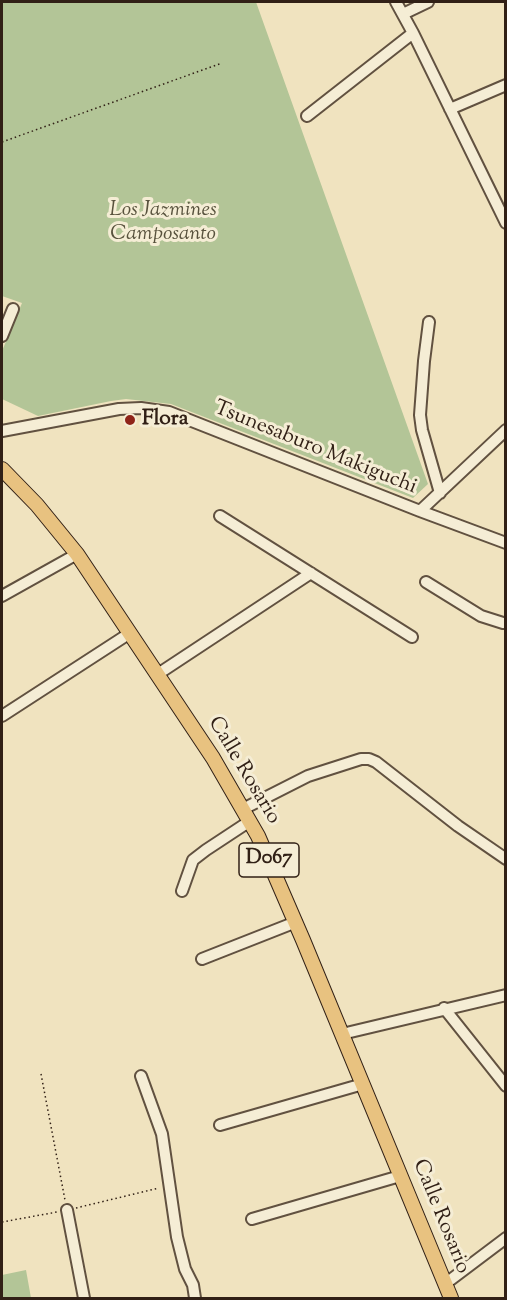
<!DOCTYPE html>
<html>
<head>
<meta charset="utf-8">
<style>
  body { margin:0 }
  #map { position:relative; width:507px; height:1300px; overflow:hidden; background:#f0e3bf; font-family:"Sorts Mill Goudy",serif }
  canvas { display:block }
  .frame { position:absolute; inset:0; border:3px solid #312016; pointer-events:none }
</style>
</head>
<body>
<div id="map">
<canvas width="507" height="1300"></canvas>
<div class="frame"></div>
</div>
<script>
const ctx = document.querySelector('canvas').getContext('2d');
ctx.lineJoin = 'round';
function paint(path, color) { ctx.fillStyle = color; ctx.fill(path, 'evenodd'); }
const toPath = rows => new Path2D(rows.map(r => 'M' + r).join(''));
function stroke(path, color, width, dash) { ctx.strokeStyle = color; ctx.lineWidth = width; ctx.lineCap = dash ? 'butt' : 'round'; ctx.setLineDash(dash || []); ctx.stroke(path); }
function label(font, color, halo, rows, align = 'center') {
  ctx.font = font + ' "Sorts Mill Goudy",serif'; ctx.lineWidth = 6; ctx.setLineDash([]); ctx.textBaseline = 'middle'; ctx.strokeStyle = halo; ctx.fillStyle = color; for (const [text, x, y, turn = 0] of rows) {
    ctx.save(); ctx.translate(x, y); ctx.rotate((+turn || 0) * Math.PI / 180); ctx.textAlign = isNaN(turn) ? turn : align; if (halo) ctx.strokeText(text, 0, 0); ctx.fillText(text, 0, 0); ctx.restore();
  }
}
const green = toPath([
  [2,2,256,2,428,484,413,498,171,404,126,399,111,401,38,416,2,399,2,351,22,303,2,296],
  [26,1270,31,1298,2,1298,2,1275]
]);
const path = toPath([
  [2,142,222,63],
  [41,1074,65,1200],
  [76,1208,159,1188],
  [2,1222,57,1212]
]);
const minor = toPath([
  [396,2,413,33,506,223],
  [403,14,428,2],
  [450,109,506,85],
  [307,116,413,33],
  [429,322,424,361,420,415,422,430,440,493],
  [2,336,13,309],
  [2,431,119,409,141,408,169,412,420,511,506,543],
  [420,511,506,430],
  [220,516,412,637],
  [426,582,481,616,503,623,506,623],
  [2,596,77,554],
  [158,674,311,573],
  [2,716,130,633],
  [243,809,308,776,361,759,369,759,376,762,458,826,506,859],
  [182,891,193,860,206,850,250,821],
  [202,959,296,922],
  [444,1008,506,1086],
  [342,1034,506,995],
  [141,1076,162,1134,177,1237,185,1269,193,1285,195,1298],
  [220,1125,363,1084],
  [67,1210,84,1298],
  [252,1219,400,1176],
  [445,1284,506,1238]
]);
const major = toPath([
  [2,469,37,505,77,554,213,758,258,836,303,940,451,1298]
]);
const markers = [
  [130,420,6,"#8f2418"]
];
const shields = [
  [269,860,60]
];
const shieldNames = [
  ["D067",269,860]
];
const parkNames = [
  ["Los Jazmines",163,211],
  ["Camposanto",163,235]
];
const poiNames = [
  ["Flora",142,420]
];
const streetNames = [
  ["Tsunesaburo Makiguchi",315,449,22],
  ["Calle Rosario",243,771,59],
  ["Calle Rosario",440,1217,68]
];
paint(green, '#b3c597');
stroke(minor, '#615140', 14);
stroke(major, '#312016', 16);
stroke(path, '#312016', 1.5, [1.5, 3]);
stroke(minor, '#f5edd5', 10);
stroke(major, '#e8c280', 14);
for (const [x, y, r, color] of markers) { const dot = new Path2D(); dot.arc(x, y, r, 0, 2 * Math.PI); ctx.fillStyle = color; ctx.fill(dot); stroke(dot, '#f5edd5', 2); }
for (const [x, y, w] of shields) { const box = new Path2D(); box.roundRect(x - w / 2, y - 17, w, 34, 4.5); ctx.fillStyle = '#f5edd5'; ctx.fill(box); stroke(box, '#312016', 1.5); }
label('bold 20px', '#312016', null, shieldNames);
label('italic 21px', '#58523d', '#f5edd5', parkNames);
label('bold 21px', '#312016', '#f5edd5', poiNames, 'left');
label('21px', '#312016', '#f5edd5', streetNames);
</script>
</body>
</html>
